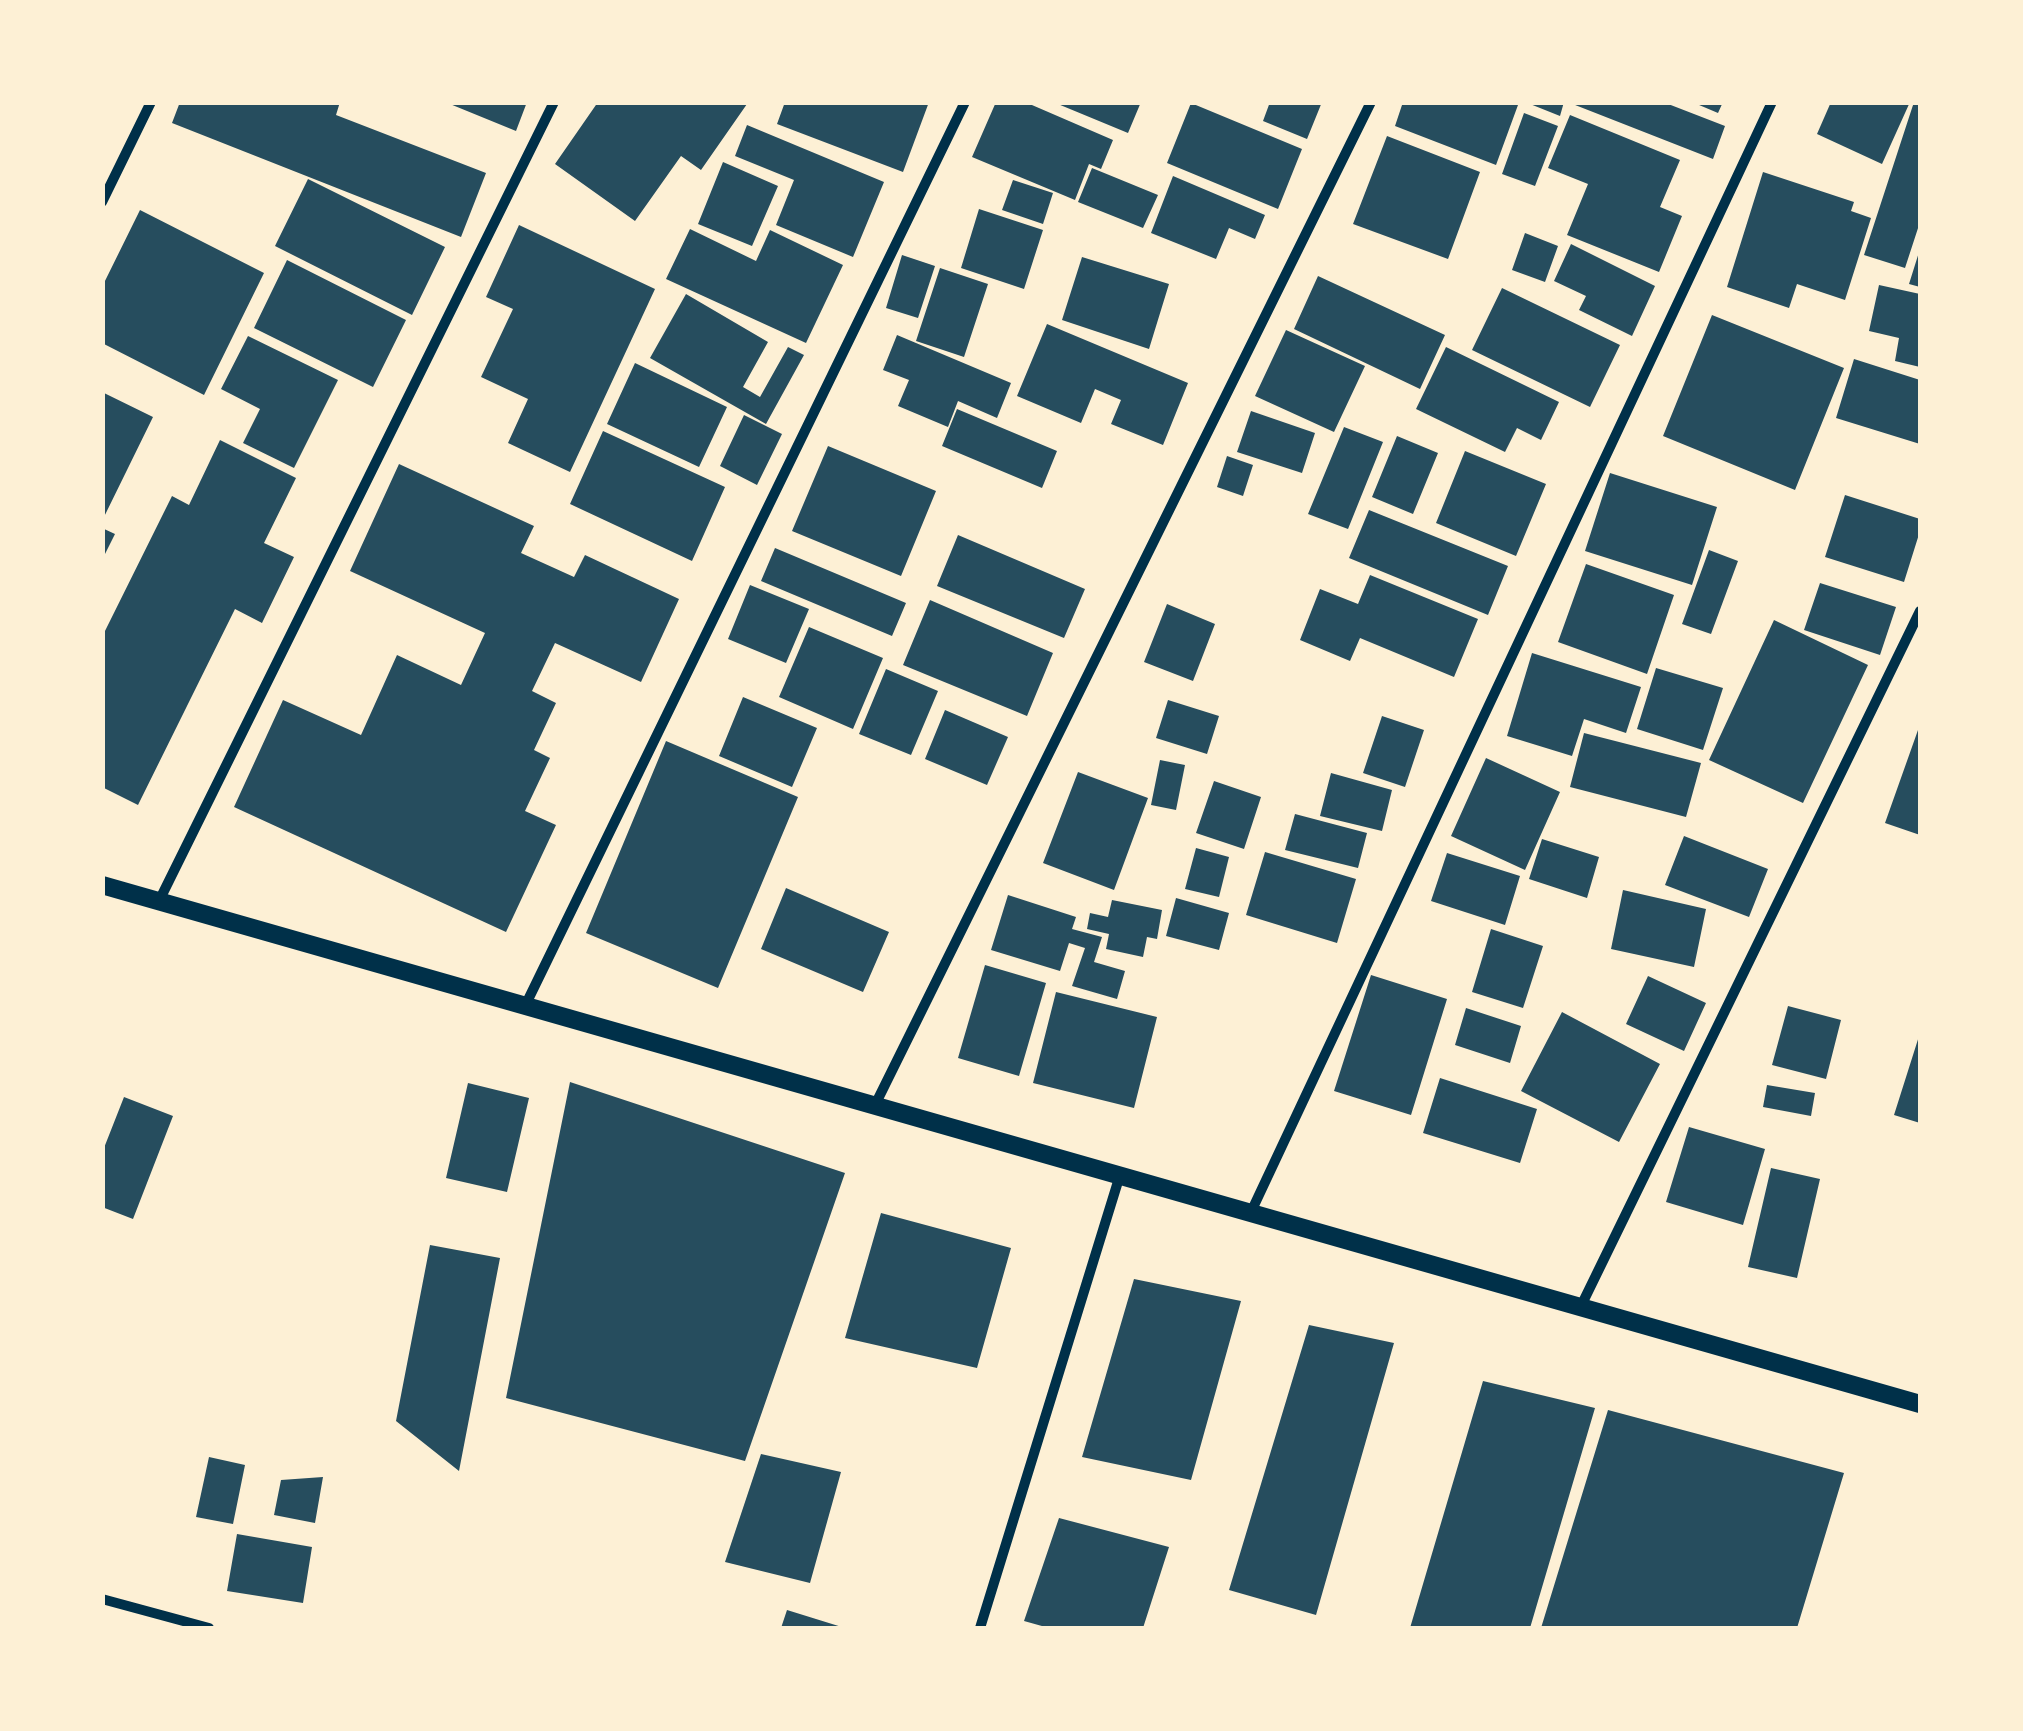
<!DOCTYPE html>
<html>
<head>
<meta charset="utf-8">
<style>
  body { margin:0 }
  #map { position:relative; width:2023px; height:1731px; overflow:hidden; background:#fdf0d5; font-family:"Public Sans",sans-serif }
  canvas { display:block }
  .frame { position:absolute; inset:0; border:105px solid #fdf0d5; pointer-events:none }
</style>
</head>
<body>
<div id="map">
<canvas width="2023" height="1731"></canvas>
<div class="frame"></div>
</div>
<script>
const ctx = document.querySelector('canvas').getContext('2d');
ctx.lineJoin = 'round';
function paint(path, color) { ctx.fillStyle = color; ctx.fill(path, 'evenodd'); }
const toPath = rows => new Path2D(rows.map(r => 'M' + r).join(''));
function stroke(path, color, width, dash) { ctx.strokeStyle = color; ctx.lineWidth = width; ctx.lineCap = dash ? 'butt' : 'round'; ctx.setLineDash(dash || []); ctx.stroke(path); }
const building = toPath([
  [180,102,340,102,336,115,486,173,461,237,172,123],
  [445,102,527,102,516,131],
  [598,102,745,102,747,104,701,170,681,156,635,221,555,164],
  [785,102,929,102,903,172,777,124],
  [996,102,1025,102,1113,140,1101,169,1089,164,1075,200,972,157],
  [1053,102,1141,102,1128,133],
  [1270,102,1322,102,1307,139,1263,121],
  [1403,102,1510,102,1518,105,1496,165,1395,126],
  [1525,102,1564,102,1560,116],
  [1663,102,1725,126,1713,159,1570,103],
  [1692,102,1723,102,1718,113],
  [1831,102,1910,102,1882,164,1817,134],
  [1914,102,1920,102,1920,222,1905,268,1864,255],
  [1191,103,1302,149,1278,209,1167,163],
  [1524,113,1558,126,1535,186,1502,174],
  [1570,115,1680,160,1660,207,1682,216,1659,272,1567,235,1588,184,1548,168],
  [747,125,884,182,853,257,776,225,794,180,735,156],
  [1387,136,1480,172,1448,259,1353,224],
  [723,162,778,186,752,246,698,224],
  [1092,168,1158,195,1143,228,1078,202],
  [1763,172,1854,202,1851,211,1871,218,1845,300,1797,284,1789,308,1727,287],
  [1173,176,1265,215,1255,239,1229,228,1216,259,1151,233],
  [308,179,445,247,412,315,275,246],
  [1013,180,1053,193,1043,224,1002,210],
  [979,209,1043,230,1024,289,961,268],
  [140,210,264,273,204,395,102,343,102,287],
  [519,225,655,289,570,472,508,443,528,399,481,377,513,309,486,297],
  [690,229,756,261,770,230,843,265,806,343,666,279],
  [1525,233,1558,246,1545,282,1512,270],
  [1571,244,1655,286,1632,336,1579,310,1586,296,1554,281],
  [1920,249,1920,287,1909,284],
  [902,255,935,266,918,318,886,308],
  [1082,257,1169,284,1149,349,1062,320],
  [287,260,406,320,373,387,254,328],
  [940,268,988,284,964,357,916,341],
  [1318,276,1445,335,1420,389,1294,329],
  [1879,285,1920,294,1920,367,1895,361,1899,338,1869,331],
  [1502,288,1620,345,1590,407,1472,350],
  [686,294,768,342,743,387,760,397,788,347,804,355,766,424,650,358],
  [1712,315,1844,368,1795,490,1663,436],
  [1047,324,1188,383,1163,445,1111,424,1121,400,1095,389,1081,423,1017,396],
  [1286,330,1365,366,1334,432,1255,396],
  [897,335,1011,383,997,418,958,401,948,427,898,406,909,380,883,370],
  [248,336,338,380,294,468,243,443,260,409,221,389],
  [1446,347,1559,402,1541,440,1517,428,1505,452,1416,409],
  [1854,359,1920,380,1920,444,1836,418],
  [635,363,727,407,699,467,607,424],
  [102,392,153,417,102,521],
  [957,409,1057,451,1042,488,942,446],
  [1251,411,1315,433,1302,473,1237,452],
  [744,415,782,434,757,485,720,466],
  [1344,427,1383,442,1348,529,1308,514],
  [603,431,725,487,692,561,570,504],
  [1397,436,1438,453,1413,514,1372,497],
  [220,440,296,478,264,543,294,557,262,623,235,609,138,805,102,787,102,637,172,496,189,505],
  [828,446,936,491,901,576,792,531],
  [1465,451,1546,484,1516,556,1436,523],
  [1227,456,1253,465,1243,496,1217,487],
  [399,464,534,526,521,553,574,577,585,555,679,599,641,682,555,643,532,691,556,703,534,750,550,758,525,811,556,825,506,932,234,807,283,700,361,735,397,655,461,685,485,633,350,571],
  [1610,473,1717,507,1692,585,1585,551],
  [1845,495,1920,519,1920,531,1904,582,1825,557],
  [1369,510,1508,566,1488,615,1349,558],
  [102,528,115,534,102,560],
  [958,535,1085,589,1064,638,937,586],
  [775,548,906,603,892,636,761,581],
  [1709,550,1738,561,1711,634,1682,624],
  [1586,564,1674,595,1647,674,1558,642],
  [1370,575,1478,619,1454,677,1360,638,1350,661,1300,640,1320,589,1358,604],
  [1820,583,1896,607,1880,655,1804,630],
  [750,585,809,609,786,663,728,639],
  [930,600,1053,653,1027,716,903,665],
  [1167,604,1215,624,1193,681,1144,662],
  [1774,620,1868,665,1803,803,1709,760],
  [809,627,883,658,853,729,779,697],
  [1532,653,1641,687,1626,733,1584,719,1572,756,1507,736],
  [1656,668,1723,688,1703,750,1637,729],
  [886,669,938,691,911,755,859,734],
  [743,697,817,728,792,787,719,756],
  [1168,700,1219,716,1207,754,1156,738],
  [945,710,1008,737,987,785,925,759],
  [1382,716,1424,730,1405,787,1363,773],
  [1918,730,1920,731,1920,835,1885,823],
  [1584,733,1701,763,1686,817,1570,787],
  [666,741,798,797,718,988,586,933],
  [1486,758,1560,792,1525,870,1451,836],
  [1160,760,1185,765,1176,810,1151,805],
  [1078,772,1148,798,1114,890,1043,863],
  [1331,773,1392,790,1382,831,1320,816],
  [1214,781,1261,797,1244,849,1196,833],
  [1295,814,1367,833,1358,868,1285,850],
  [1684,836,1768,869,1749,917,1665,885],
  [1542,839,1599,857,1587,898,1529,879],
  [1196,848,1229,857,1219,897,1185,889],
  [1265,852,1356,879,1337,943,1246,915],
  [1447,853,1520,876,1505,925,1431,901],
  [786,888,889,932,863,992,761,949],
  [1623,890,1706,909,1694,967,1611,949],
  [1008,895,1076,917,1072,929,1102,937,1094,962,1125,971,1117,999,1072,986,1085,948,1069,943,1060,971,991,950],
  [1176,898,1229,913,1219,950,1166,936],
  [1112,900,1162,910,1157,939,1147,937,1143,957,1106,949,1109,934,1087,929,1090,913,1108,917],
  [1491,929,1543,946,1523,1008,1472,992],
  [985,965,1046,983,1019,1076,958,1058],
  [1371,975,1447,999,1411,1115,1334,1091],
  [1648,976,1706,1003,1684,1051,1626,1024],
  [1056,992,1157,1017,1134,1108,1033,1083],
  [1788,1006,1841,1020,1826,1079,1772,1065],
  [1466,1008,1521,1026,1510,1063,1455,1045],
  [1562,1012,1660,1064,1619,1142,1521,1091],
  [1920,1033,1920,1123,1894,1115],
  [1440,1078,1537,1109,1520,1163,1423,1133],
  [570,1082,845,1173,745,1461,506,1398],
  [468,1083,529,1098,507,1192,446,1178],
  [1767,1085,1815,1093,1811,1116,1763,1107],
  [124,1097,173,1116,133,1219,102,1207,102,1153],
  [1689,1127,1765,1149,1743,1225,1666,1202],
  [1771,1168,1820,1179,1797,1278,1748,1267],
  [881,1213,1011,1248,977,1368,845,1338],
  [430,1245,500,1258,459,1471,396,1421],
  [1134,1279,1241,1301,1191,1480,1082,1457],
  [1309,1325,1394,1343,1316,1615,1229,1590],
  [1483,1381,1595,1408,1530,1628,1410,1628],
  [1608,1410,1844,1473,1797,1628,1541,1628],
  [761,1454,841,1472,810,1583,725,1562],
  [209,1457,245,1465,233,1524,196,1517],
  [323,1477,315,1523,274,1515,281,1480],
  [1059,1518,1169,1547,1143,1628,1049,1628,1024,1621],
  [237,1534,312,1547,303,1603,227,1591],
  [787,1610,845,1628,781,1628]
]);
const minor = toPath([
  [102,202,151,102],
  [159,901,554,102],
  [525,1006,965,102],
  [875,1105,1371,102],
  [1251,1212,1772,102],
  [1581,1306,1920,611],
  [102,1599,209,1628],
  [980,1628,1120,1175]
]);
const tertiary = toPath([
  [102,885,1920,1404]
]);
paint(building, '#264d5e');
stroke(minor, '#003049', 10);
stroke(tertiary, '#003049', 18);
</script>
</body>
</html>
